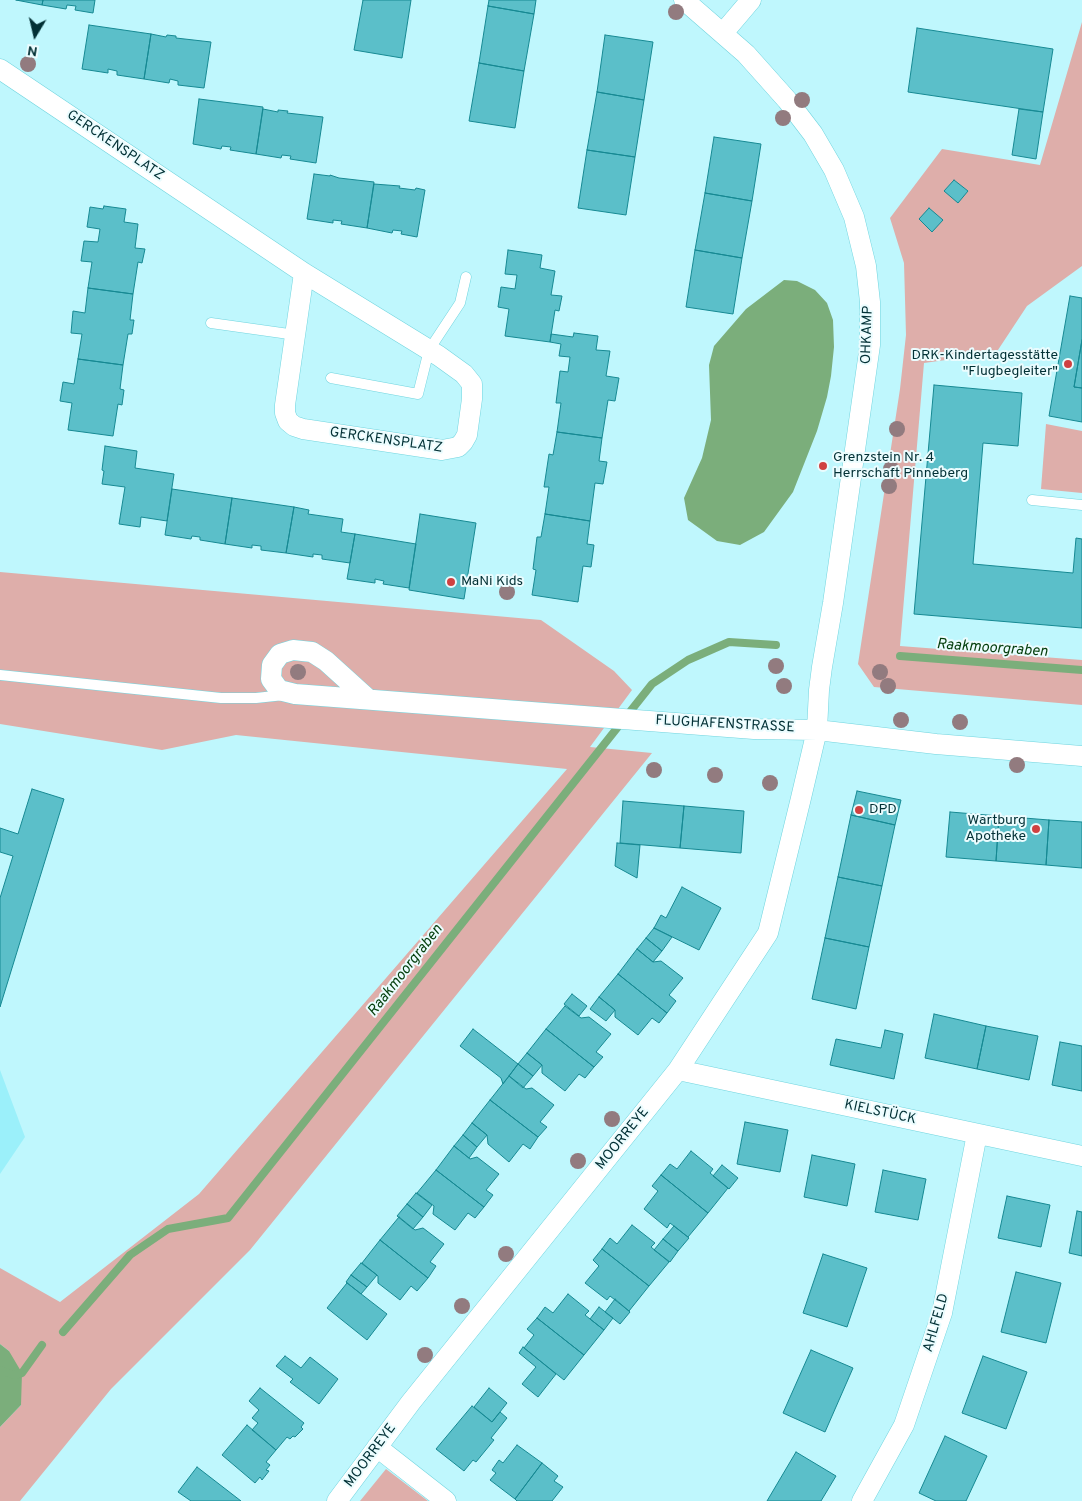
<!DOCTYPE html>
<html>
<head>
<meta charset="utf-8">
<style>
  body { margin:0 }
  #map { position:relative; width:1082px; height:1501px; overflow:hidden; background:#bff7fd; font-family:Overpass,sans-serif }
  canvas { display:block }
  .north { position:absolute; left:10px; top:10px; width:50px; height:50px; -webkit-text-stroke:4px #ebfcfe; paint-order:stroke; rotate:189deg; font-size:14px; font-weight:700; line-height:20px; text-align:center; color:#023035 }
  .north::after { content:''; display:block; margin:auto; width:18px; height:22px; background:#023035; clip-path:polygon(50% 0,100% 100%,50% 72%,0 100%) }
</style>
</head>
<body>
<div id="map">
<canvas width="1082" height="1501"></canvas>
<div class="north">N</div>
</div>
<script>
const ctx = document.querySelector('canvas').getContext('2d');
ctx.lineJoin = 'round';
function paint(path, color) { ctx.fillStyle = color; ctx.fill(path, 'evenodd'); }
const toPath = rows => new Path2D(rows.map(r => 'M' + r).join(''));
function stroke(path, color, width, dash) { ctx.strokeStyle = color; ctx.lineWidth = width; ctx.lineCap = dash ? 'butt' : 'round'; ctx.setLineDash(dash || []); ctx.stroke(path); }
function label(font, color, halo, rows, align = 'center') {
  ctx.font = font + ' Overpass,sans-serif'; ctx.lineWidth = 4; ctx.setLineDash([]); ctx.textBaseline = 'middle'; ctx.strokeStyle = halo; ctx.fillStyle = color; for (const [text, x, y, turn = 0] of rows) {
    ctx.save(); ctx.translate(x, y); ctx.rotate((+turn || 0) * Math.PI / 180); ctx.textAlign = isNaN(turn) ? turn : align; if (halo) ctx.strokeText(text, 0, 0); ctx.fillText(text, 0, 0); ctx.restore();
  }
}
const built = toPath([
  [0,1070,25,1137,0,1174]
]);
const green = toPath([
  [1082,22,1082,266,1027,306,996,353,924,363,900,646,1082,660,1082,705,874,687,858,664,900,389,906,335,904,263,890,218,942,149,1040,165],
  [1046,424,1082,431,1082,493,1041,489],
  [0,572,541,620,614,671,632,690,590,747,652,753,250,1250,111,1389,20,1501,0,1501,0,1427,21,1405,9,1351,0,1344,0,1268,60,1302,199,1194,567,769,236,735,162,750,0,724],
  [386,1469,428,1501,360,1501]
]);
const water = toPath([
  [784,280,797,281,815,290,827,303,833,320,834,347,831,376,827,397,817,431,793,492,764,532,740,545,717,541,688,520,684,498,702,458,711,420,709,365,714,346,746,309],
  [0,1344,9,1351,22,1373,21,1405,0,1427]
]);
const stream = toPath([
  [900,656,1082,670],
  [63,1332,130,1255,168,1229,228,1218,652,684,688,660,729,642,776,645],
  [0,1370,14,1375,22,1373,42,1345]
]);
const building = toPath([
  [16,0,43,0,42,5,16,0],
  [43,0,95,0,93,13,75,10,76,6,67,5,66,9,42,5,43,0],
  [363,0,411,0,402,58,354,50,363,0],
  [489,0,536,0,534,14,488,6,489,0],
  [488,6,534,14,524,71,479,63,488,6],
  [89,25,151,34,144,79,117,75,117,71,108,69,108,73,82,69,89,25],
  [917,28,1053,49,1043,112,908,92,917,28],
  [151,34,166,37,167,35,176,36,176,38,211,42,204,88,178,85,178,81,170,79,169,83,144,79,151,34],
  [605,35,653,42,644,100,597,92,605,35],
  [479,63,524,71,515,128,469,121,479,63],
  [597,92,644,100,635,157,587,150,597,92],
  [199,99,263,107,256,154,230,150,231,147,222,146,221,149,193,144,199,99],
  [263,109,278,112,278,110,288,111,287,113,323,117,316,163,290,159,291,156,282,155,281,158,256,154,263,109],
  [1019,109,1043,112,1036,159,1012,155,1019,109],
  [714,137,761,144,752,201,705,193,714,137],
  [587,150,635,157,626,215,578,208,587,150],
  [314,174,330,176,330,175,339,178,374,182,367,228,341,224,342,221,333,220,333,223,307,219,314,174],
  [954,180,968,191,958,203,944,191,954,180],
  [374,184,400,186,399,188,415,190,416,188,425,190,417,237,401,234,402,231,393,230,392,233,367,228,374,184],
  [705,193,752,201,742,258,695,250,705,193],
  [104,206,126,209,124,222,138,224,135,248,145,249,142,263,138,262,133,294,88,288,92,262,81,261,84,241,98,242,100,229,87,227,90,207,103,209,104,206],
  [929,208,943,220,932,232,919,219,929,208],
  [508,250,542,255,540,268,555,271,551,295,562,296,559,311,555,310,550,342,505,336,509,309,498,307,501,287,515,289,517,275,505,274,508,250],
  [695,250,742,258,733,314,686,307,695,250],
  [88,288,133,294,130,320,134,320,132,334,128,334,123,365,78,359,82,334,71,333,73,311,85,313,88,288],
  [1070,296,1082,298,1082,340,1074,387,1082,388,1082,422,1049,416,1070,296],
  [574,333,598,336,596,350,610,351,606,376,619,378,615,401,608,400,602,438,557,432,561,403,556,403,560,371,568,372,570,357,559,356,561,344,550,342,551,334,573,337,574,333],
  [1082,340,1082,388,1074,387,1082,340],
  [78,359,123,365,120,389,124,390,122,405,118,404,113,436,68,430,72,403,60,401,63,382,74,384,78,359],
  [934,385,1022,393,1018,446,983,443,973,564,1073,573,1076,538,1082,539,1082,628,914,614,934,385],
  [557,432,602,438,599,461,607,462,603,484,595,483,590,521,545,514,549,487,544,487,549,454,553,455,557,432],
  [105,446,137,451,135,468,174,474,167,521,141,517,140,527,119,524,125,487,102,484,104,471,102,470,105,446],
  [172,489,232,498,225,544,200,540,200,537,192,536,191,539,165,535,172,489],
  [232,498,294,507,286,553,261,550,261,546,252,545,252,548,225,544,232,498],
  [294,507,309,510,308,514,343,519,341,532,355,534,350,563,322,559,322,555,313,554,313,557,286,553,294,507],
  [420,514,476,523,464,599,409,590,420,514],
  [545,514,590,521,587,544,594,545,591,567,583,566,578,602,532,595,536,570,533,569,537,537,541,537,545,514],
  [355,534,416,544,409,588,383,584,384,581,375,579,375,583,347,579,355,534],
  [32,789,64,799,0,1007,0,898,13,856,0,852,0,828,18,834,32,789],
  [857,791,901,800,895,825,851,815,857,791],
  [623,801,684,806,680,848,620,843,623,801],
  [684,806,744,811,741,853,680,848,684,806],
  [950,812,999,816,996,861,946,857,950,812],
  [851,815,895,825,882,886,838,877,851,815],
  [999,816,1049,820,1046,865,996,861,999,816],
  [1049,820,1082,822,1082,868,1046,865,1049,820],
  [617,843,640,845,637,878,615,866,617,843],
  [838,877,882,886,869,947,825,938,838,877],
  [682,887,721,908,699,950,654,928,661,915,666,918,682,887],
  [654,928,672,937,662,951,646,938,654,928],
  [646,938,662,951,653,962,637,949,646,938],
  [825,938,869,947,856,1009,812,999,825,938],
  [637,949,653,962,661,961,683,978,669,995,676,1001,667,1013,618,974,637,949],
  [618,974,667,1013,659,1023,652,1018,638,1035,615,1017,615,1010,599,997,618,974],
  [572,994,587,1006,579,1016,564,1004,572,994],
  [599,997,615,1010,606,1021,590,1009,599,997],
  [565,1006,581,1018,589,1017,611,1034,596,1052,603,1057,594,1067,546,1029,565,1006],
  [934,1014,986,1026,977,1069,925,1058,934,1014],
  [986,1026,1038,1036,1029,1080,977,1069,986,1026],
  [473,1029,518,1064,503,1084,501,1078,460,1046,473,1029],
  [546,1029,594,1067,585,1078,579,1074,565,1091,542,1073,542,1065,527,1053,546,1029],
  [885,1030,903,1034,894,1079,830,1065,836,1039,881,1048,885,1030],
  [1060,1042,1082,1046,1082,1091,1052,1085,1060,1042],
  [527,1053,542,1065,533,1076,518,1064,527,1053],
  [518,1064,533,1076,523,1088,509,1076,518,1064],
  [509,1076,526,1089,532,1088,554,1105,540,1122,547,1127,538,1137,490,1100,509,1076],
  [490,1100,538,1137,530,1149,523,1144,509,1162,488,1144,487,1135,472,1123,490,1100],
  [745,1122,788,1130,780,1172,737,1164,745,1122],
  [472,1123,487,1135,477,1147,463,1135,472,1123],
  [463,1135,477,1147,469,1158,454,1146,463,1135],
  [454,1146,470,1159,477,1157,499,1174,486,1190,493,1195,484,1207,436,1170,454,1146],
  [691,1151,713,1169,710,1173,728,1188,708,1213,661,1175,670,1164,677,1169,691,1151],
  [812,1155,855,1164,847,1206,804,1197,812,1155],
  [722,1165,738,1178,729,1189,713,1176,722,1165],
  [436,1170,484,1207,475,1218,468,1213,455,1230,433,1214,434,1206,417,1193,436,1170],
  [883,1170,926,1179,918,1220,875,1212,883,1170],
  [661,1175,708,1213,688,1237,670,1223,667,1228,644,1209,658,1191,652,1186,661,1175],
  [416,1193,432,1205,423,1217,407,1204,416,1193],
  [1007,1196,1050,1205,1041,1247,998,1238,1007,1196],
  [407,1204,423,1217,413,1229,397,1216,407,1204],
  [1077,1211,1082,1212,1082,1256,1069,1253,1077,1211],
  [399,1217,415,1230,423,1228,444,1244,430,1262,436,1266,428,1278,380,1240,399,1217],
  [632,1225,655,1243,651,1247,669,1262,649,1286,602,1249,610,1238,617,1244,632,1225],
  [674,1226,689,1238,678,1251,663,1239,674,1226],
  [663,1239,678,1251,670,1262,654,1250,663,1239],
  [380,1240,428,1278,417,1291,411,1286,400,1300,378,1283,378,1276,362,1263,380,1240],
  [602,1249,649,1286,629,1311,610,1296,607,1300,585,1283,599,1266,593,1260,602,1249],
  [823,1254,867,1268,847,1327,803,1313,823,1254],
  [361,1263,377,1275,367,1287,351,1275,361,1263],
  [1016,1272,1061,1283,1046,1343,1001,1332,1016,1272],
  [351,1275,367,1287,361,1294,346,1282,351,1275],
  [347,1283,387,1314,367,1340,327,1308,347,1283],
  [568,1294,589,1311,585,1315,604,1330,584,1355,537,1318,545,1307,553,1313,568,1294],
  [615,1299,630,1312,620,1324,605,1312,615,1299],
  [599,1307,613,1318,604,1330,590,1319,599,1307],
  [537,1318,584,1355,564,1380,524,1348,534,1335,527,1329,537,1318],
  [523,1347,556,1374,538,1397,522,1384,536,1367,519,1353,523,1347],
  [811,1350,853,1368,825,1432,783,1413,811,1350],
  [285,1356,301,1368,310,1357,338,1379,319,1404,290,1382,293,1379,276,1366,285,1356],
  [983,1356,1027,1372,1006,1429,962,1413,983,1356],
  [260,1388,304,1423,301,1427,303,1429,295,1437,293,1436,290,1439,287,1437,276,1450,252,1430,258,1423,252,1418,259,1410,249,1401,260,1388],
  [489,1388,507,1403,492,1422,474,1407,489,1388],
  [472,1406,492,1422,500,1412,507,1418,491,1438,494,1440,476,1462,473,1460,464,1471,436,1449,472,1406],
  [247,1425,276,1450,266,1462,270,1465,266,1470,269,1471,262,1480,260,1477,255,1483,222,1455,247,1425],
  [945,1436,987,1456,966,1501,936,1501,919,1493,945,1436],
  [517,1445,542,1463,515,1499,490,1480,496,1473,492,1470,499,1460,503,1463,517,1445],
  [796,1452,836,1476,821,1501,767,1501,796,1452],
  [542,1463,558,1476,554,1481,563,1487,552,1501,517,1501,515,1499,542,1463],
  [197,1467,241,1501,191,1501,178,1492,197,1467]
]);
const service = toPath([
  [211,323,296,335],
  [331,378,418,394,429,350,460,303,466,277],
  [1032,500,1082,505],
  [0,675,221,698,256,698,284,695]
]);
const minor = toPath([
  [723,33,751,0],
  [0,69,304,273,439,356,464,374,472,384,472,399,467,435,463,442,458,447,442,450,303,429,294,426,288,421,285,413,285,405,304,273],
  [368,699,326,661,312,652,293,650,280,654,272,665,271,679,279,690,295,694,754,729,817,730,936,744,1082,756],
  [678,1070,1082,1156],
  [377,1447,446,1501],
  [337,1501,411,1402,678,1070,768,933,801,798,817,730,819,690,822,667,833,603,870,345,870,302,866,266,854,217,834,170,813,134,787,100,746,54,684,0],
  [862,1501,904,1425,942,1313,977,1134]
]);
const trees = [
  [676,12],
  [28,64],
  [802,100],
  [783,118],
  [897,429],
  [891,469],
  [889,486],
  [507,592],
  [776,666],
  [298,672],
  [880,672],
  [784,686],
  [888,686],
  [901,720],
  [960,722],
  [1017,765],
  [654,770],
  [715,775],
  [770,783],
  [612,1119],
  [578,1161],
  [506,1254],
  [462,1306],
  [425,1355]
];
const markers = [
  [1068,364,5,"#d04141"],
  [823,466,5,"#d04141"],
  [451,582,5,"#d04141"],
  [859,810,5,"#d04141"],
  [1036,829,5,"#d04141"]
];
const streetNames = [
  ["GERCKENSPLATZ",115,146,34],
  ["OHKAMP",868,335,-88],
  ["GERCKENSPLATZ",386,441,8],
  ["FLUGHAFENSTRASSE",725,725,3],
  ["KIELSTÜCK",880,1113,12],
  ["MOORREYE",623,1139,-51],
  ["AHLFELD",937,1323,-74],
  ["MOORREYE",371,1456,-53]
];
const poiNames = [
  ["DRK-Kindertagesstätte",1058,356,"right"],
  ["\"Flugbegleiter\"",1058,372,"right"],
  ["Grenzstein Nr. 4",833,458],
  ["Herrschaft Pinneberg",833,474],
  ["MaNi Kids",461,582],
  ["DPD",869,810],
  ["Wartburg",1026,821,"right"],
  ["Apotheke",1026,837,"right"]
];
const waterNames = [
  ["Raakmoorgraben",992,649,4],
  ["Raakmoorgraben",406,971,-52]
];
paint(built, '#9bf0fa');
paint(green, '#deaeaa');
paint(water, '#7bae7b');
stroke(stream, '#7bae7b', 8);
paint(building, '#5bbfc9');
stroke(building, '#168993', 1);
stroke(service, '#71d4de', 11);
stroke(minor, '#71d4de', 21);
stroke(service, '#fff', 10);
stroke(minor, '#fff', 20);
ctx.fillStyle = '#927b7f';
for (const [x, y] of trees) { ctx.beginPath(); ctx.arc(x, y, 8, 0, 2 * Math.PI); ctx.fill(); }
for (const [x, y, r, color] of markers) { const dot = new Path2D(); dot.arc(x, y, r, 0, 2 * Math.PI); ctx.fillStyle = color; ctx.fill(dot); stroke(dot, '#ebfcfe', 2); }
label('14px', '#023035', '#ebfcfe', streetNames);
label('14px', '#023035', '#ebfcfe', poiNames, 'left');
label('italic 15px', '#043e0c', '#ebfcfe', waterNames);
</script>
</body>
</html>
